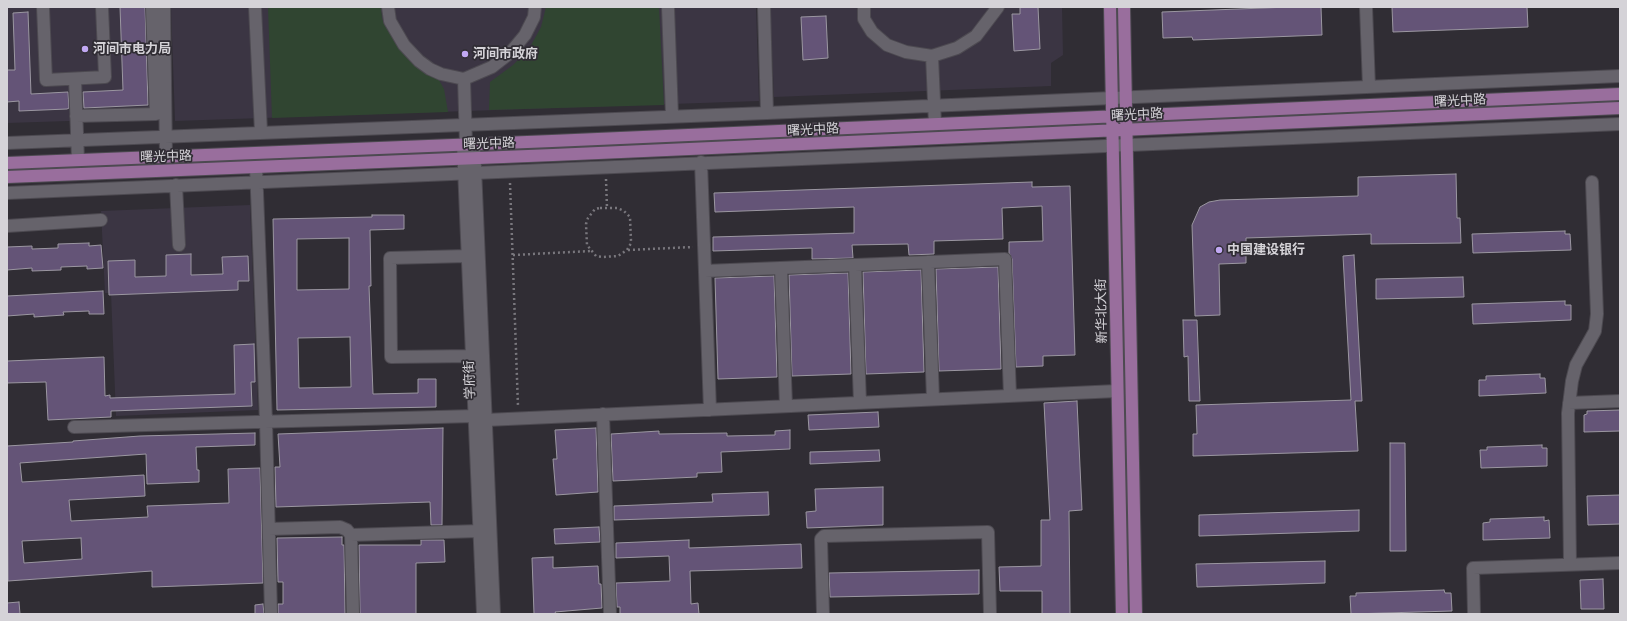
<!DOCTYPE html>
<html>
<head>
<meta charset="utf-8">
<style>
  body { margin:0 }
  #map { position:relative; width:1627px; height:621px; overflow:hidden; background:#302d34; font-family:"Open Sans",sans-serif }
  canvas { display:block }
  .frame { position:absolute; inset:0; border:8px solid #d5d3d8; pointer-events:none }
</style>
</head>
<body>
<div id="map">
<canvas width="1627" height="621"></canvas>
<div class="frame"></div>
</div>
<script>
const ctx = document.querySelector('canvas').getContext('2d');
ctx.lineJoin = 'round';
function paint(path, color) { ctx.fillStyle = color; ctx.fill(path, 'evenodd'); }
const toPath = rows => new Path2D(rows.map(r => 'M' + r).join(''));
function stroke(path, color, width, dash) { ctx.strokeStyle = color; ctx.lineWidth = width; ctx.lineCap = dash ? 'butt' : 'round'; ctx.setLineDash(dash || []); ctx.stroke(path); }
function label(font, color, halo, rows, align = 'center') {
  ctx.font = font + ' "Open Sans","Noto Sans SC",sans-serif'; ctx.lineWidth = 3.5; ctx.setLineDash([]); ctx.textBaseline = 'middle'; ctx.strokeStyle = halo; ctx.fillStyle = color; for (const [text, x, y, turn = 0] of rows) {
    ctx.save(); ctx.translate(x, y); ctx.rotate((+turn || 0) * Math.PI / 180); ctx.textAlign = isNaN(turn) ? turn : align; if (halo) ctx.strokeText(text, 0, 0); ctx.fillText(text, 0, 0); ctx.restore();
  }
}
const built = toPath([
  [7,7,158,7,161,118,7,123],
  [171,7,756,7,759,101,175,121],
  [770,7,1062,7,1063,55,1051,63,1051,86,774,97],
  [250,205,258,410,116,416,111,293,105,293,101,211]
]);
const green = toPath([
  [268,7,381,7,382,18,385,26,405,56,415,66,439,80,444,89,448,112,272,118],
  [546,7,659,7,664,105,489,110,490,82,513,65,529,49,541,27]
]);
const building = toPath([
  [120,7,145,7,148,105,84,108,83,92,123,90,120,7],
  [1020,7,1038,7,1040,49,1014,51,1012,14,1020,14,1020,7],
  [1289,7,1321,7,1322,35,1193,40,1192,37,1163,38,1162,12,1289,7],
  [1392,7,1527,7,1528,27,1393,32,1392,7],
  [28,12,31,94,68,92,69,108,67,109,19,111,19,101,7,102,7,70,15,70,13,13,28,12],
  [826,16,828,58,803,60,801,17,826,16],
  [1456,174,1457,218,1460,218,1461,243,1371,244,1371,234,1246,238,1246,263,1219,264,1220,315,1195,316,1192,225,1200,207,1209,202,1220,200,1358,196,1358,177,1456,174],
  [1032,182,1032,187,1070,186,1075,355,1043,356,1043,366,1016,367,1012,259,1009,253,1009,242,1043,241,1042,206,1002,208,1003,239,934,241,934,254,909,255,908,244,852,245,853,258,812,259,812,248,713,251,713,237,854,233,854,207,715,212,714,193,1032,182],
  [372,215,404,215,404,229,370,230,371,286,369,286,373,394,418,393,418,379,436,379,436,407,277,410,273,219,372,217,372,215],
  [349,238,349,289,297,290,297,239,349,238],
  [350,337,351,387,299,388,298,338,350,337],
  [1565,231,1565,234,1570,234,1571,250,1473,253,1472,234,1565,231],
  [89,243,89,246,101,245,103,268,87,269,87,266,61,267,61,270,32,271,32,268,7,270,7,247,32,246,32,249,58,248,58,244,89,243],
  [191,254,191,275,223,274,222,257,248,256,249,281,238,281,238,290,109,295,108,261,135,260,135,277,166,276,166,255,191,254],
  [1354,255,1362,401,1355,401,1358,451,1193,456,1193,434,1197,434,1196,405,1351,400,1343,256,1354,255],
  [998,267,1001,369,939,371,936,269,998,267],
  [921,270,924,372,866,374,863,272,921,270],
  [848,273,851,374,792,376,789,275,848,273],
  [774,276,777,377,718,379,715,278,774,276],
  [1463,277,1464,297,1376,299,1376,279,1463,277],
  [103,291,104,314,89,314,89,311,63,312,64,315,34,317,34,314,7,316,7,296,103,291],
  [1565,301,1565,305,1571,305,1571,320,1473,324,1472,304,1565,301],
  [1183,320,1197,320,1200,401,1189,401,1188,356,1184,357,1183,320],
  [254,344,255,382,251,382,252,406,111,411,111,417,48,420,46,382,7,383,7,361,104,357,105,396,110,395,110,398,235,394,234,345,254,344],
  [1540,374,1540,378,1545,378,1546,393,1479,396,1479,380,1486,380,1486,376,1540,374],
  [1077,401,1082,510,1069,511,1070,614,1042,614,1042,591,1000,591,999,567,1041,566,1041,520,1050,520,1044,403,1077,401],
  [1620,410,1620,431,1584,432,1584,415,1587,414,1587,411,1620,410],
  [878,412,879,427,809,430,808,415,878,412],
  [443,428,442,525,431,525,430,502,276,507,275,467,280,467,278,434,443,428],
  [596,428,598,492,556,495,553,459,557,459,555,430,596,428],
  [790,430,790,449,721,452,722,472,697,473,697,477,613,481,611,434,659,431,659,434,727,433,727,436,775,435,775,431,790,430],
  [255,433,255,445,196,447,197,470,199,470,199,482,147,484,146,454,20,463,22,482,144,475,145,496,69,500,71,521,148,517,147,506,229,503,228,469,260,468,263,583,152,587,152,571,8,581,7,446,73,442,73,441,140,436,255,433],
  [81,538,82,559,24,563,22,541,81,538],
  [1390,443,1405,443,1406,551,1390,551,1390,443],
  [1542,445,1542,448,1547,448,1547,466,1481,468,1480,450,1487,450,1487,447,1542,445],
  [879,450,880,461,810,464,810,452,879,450],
  [883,487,883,525,807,528,806,512,816,511,815,489,883,487],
  [768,492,769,515,614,520,614,506,713,502,712,494,768,492],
  [1620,495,1620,524,1588,525,1587,496,1620,495],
  [1359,510,1359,531,1199,536,1199,515,1359,510],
  [1544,517,1544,521,1549,520,1550,538,1483,540,1483,523,1490,522,1490,519,1544,517],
  [599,527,600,542,555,544,554,529,599,527],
  [342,537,342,545,344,545,345,614,278,614,278,604,283,604,283,582,278,582,277,538,342,537],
  [421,540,444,540,445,562,416,563,416,614,360,614,359,545,421,545,421,540],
  [689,540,689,548,801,544,802,568,690,571,691,604,698,603,699,614,620,614,620,607,617,607,616,583,670,581,669,556,616,558,616,543,689,540],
  [553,557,553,568,598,566,599,584,601,584,602,608,555,612,556,614,534,614,532,558,553,557],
  [1325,561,1325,583,1197,587,1196,564,1325,561],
  [979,570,979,594,830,597,829,573,979,570],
  [1603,579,1604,609,1581,609,1580,580,1603,579],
  [1444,590,1445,593,1451,593,1452,611,1351,614,1350,596,1356,596,1356,593,1444,590],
  [19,602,20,614,7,614,7,603,19,602],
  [263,604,264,614,255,614,255,605,263,604]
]);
const path = toPath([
  [606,179,607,208],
  [510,183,518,406],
  [600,208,617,208,624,211,630,217,631,241,630,245,627,250,618,256,603,257,596,256,587,245,586,224,588,218,595,209,600,208],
  [628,250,693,247],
  [513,255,591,251]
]);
const minor = toPath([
  [43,7,46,80,105,77,102,7],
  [164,7,166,157],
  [255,7,261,132],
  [388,7,390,21,404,45,419,61,430,69,441,74,464,79,492,67,510,53,525,35,534,17,535,7],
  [668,7,672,116],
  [764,7,767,113],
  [864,7,864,19,872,32,887,45,906,52,932,56,957,48,976,36,998,7],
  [1366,7,1369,87],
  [932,56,935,124],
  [75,79,78,160],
  [464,79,466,144],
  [76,116,156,114,152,7],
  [7,143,767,113,1620,76],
  [463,144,483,614],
  [474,144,494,614],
  [701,162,710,410],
  [256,167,266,422,271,614],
  [176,185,179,245],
  [7,193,1620,124],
  [7,226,101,220],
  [467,256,390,258,391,357,472,356],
  [928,262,933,399],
  [855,265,860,403],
  [781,268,786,406],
  [705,271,1005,259,1010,396],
  [1569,403,1620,401],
  [603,414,610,614],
  [486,420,1117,391],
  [74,427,474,416],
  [269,529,340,527,347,530,351,535,353,614],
  [351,535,479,531],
  [1570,564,1568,413,1572,381,1576,365,1595,331,1597,314,1592,182],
  [823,614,821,539,824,536,988,532,990,614],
  [1474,614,1473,568,1620,563]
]);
const major = toPath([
  [1110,7,1122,614],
  [1124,7,1136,614],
  [7,163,552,141,1620,94],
  [7,177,553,155,1620,108]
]);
const markers = [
  [85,49,4,"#c1a8f3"],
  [465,54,4,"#c1a8f3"],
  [1219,250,4,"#c1a8f3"]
];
const poiNames = [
  ["河间市电力局",93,49],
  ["河间市政府",473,54],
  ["中国建设银行",1227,250]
];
const streetNames = [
  ["曙光中路",1460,101,-3],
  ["曙光中路",1137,115,-3],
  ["曙光中路",813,130,-3],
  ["曙光中路",489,144,-2],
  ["曙光中路",166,157,-2],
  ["新华北大街",1102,311,-91],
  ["学府街",470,380,-92]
];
paint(built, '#3b3543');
paint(green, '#304531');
paint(building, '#645477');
stroke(building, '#9b97a1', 1);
stroke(minor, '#4d4a51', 14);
stroke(major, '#4d4a51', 14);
stroke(path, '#79777d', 2.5, [2, 3]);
stroke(minor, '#66636b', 12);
stroke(major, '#996e9d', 12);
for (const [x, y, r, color] of markers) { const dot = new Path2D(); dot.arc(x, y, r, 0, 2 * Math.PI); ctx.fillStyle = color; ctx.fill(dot); stroke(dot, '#302d34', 1.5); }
label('bold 13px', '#d5d3d8', '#302d34', poiNames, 'left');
label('13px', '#d5d3d8', '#302d34', streetNames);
</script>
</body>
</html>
